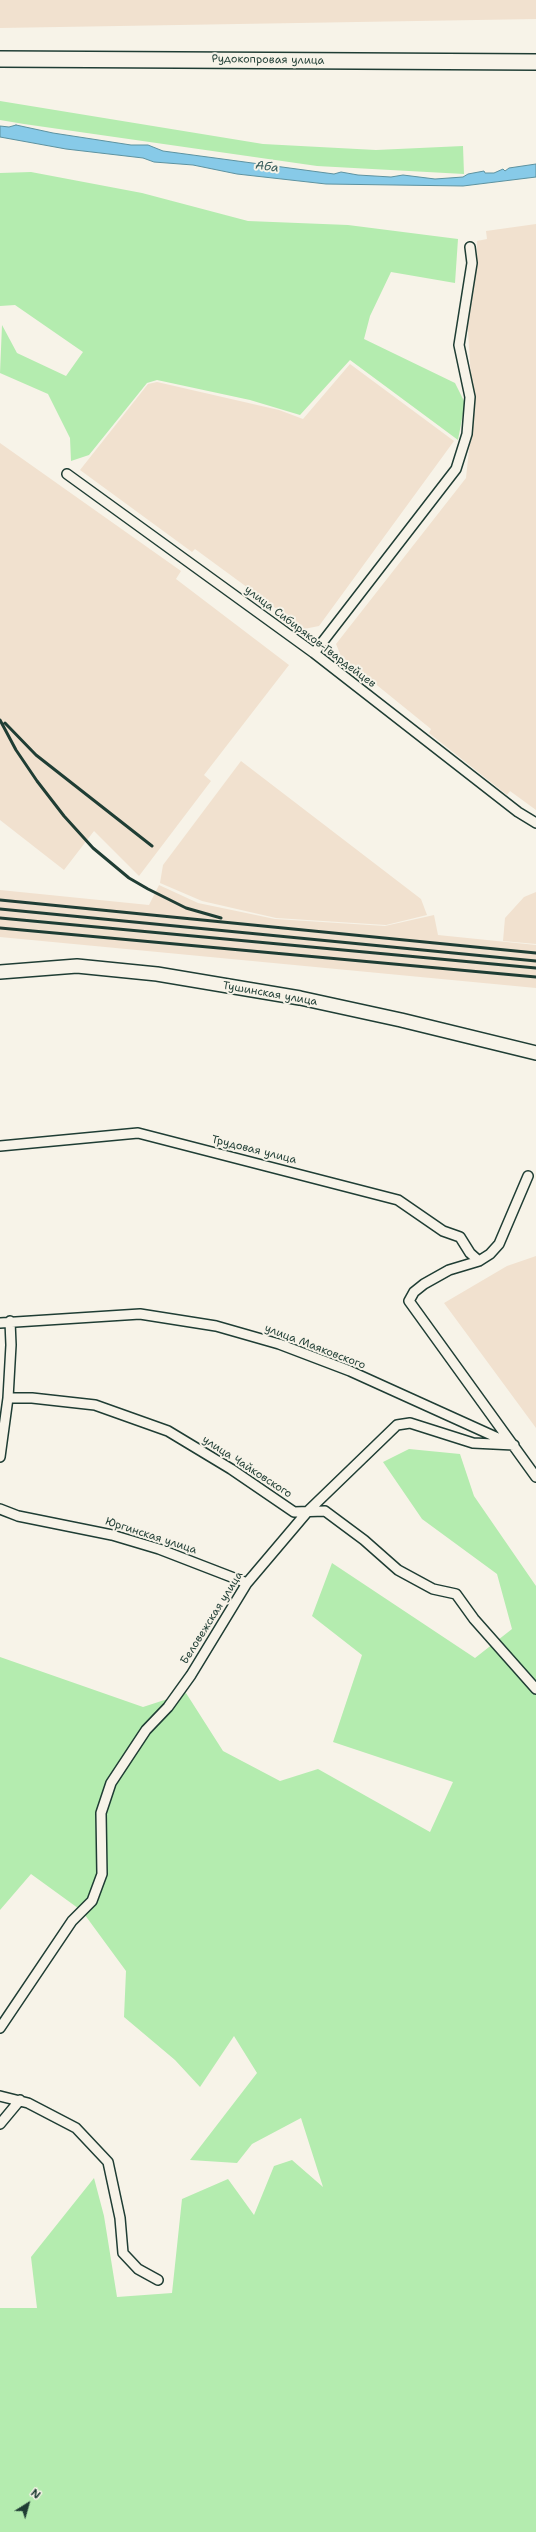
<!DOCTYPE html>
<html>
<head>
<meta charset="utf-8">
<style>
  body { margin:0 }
  #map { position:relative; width:536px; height:2532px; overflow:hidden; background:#f7f3e8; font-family:"Shantell Sans",sans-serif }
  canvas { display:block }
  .north { position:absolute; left:8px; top:2484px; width:40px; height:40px; -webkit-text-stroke:3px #f7f3e8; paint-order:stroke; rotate:37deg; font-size:11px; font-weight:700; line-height:16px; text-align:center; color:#1f3d34 }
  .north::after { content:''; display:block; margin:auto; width:14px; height:18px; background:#1f3d34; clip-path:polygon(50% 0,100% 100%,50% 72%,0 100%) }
</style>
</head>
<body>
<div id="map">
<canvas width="536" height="2532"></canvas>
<div class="north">N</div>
</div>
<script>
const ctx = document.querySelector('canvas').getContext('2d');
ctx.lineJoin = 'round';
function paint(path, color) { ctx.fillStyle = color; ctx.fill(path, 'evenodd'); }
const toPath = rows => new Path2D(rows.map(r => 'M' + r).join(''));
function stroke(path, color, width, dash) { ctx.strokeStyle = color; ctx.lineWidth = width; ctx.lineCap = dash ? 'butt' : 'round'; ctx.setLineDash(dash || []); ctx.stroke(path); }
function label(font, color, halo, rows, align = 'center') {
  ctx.font = font + ' "Shantell Sans",sans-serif'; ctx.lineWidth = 4; ctx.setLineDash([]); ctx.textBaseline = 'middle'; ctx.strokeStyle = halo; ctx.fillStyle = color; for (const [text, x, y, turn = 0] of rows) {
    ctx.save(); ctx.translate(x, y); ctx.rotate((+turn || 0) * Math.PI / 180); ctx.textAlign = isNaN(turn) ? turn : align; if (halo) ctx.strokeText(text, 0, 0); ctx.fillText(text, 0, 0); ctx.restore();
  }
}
const built = toPath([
  [0,0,536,0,536,19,0,28],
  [536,224,536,810,510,791,507,795,429,733,431,729,341,656,336,644,466,478,473,411,467,315,477,256,477,241,487,239,486,231],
  [350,364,454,441,319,626,304,629,195,549,192,552,80,470,148,384,157,382,279,410,303,419],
  [0,443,181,571,176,579,289,665,204,775,211,781,139,876,94,831,64,870,0,820],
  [241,761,421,899,427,915,386,925,276,918,202,901,160,883,163,865],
  [159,885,198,903,275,919,385,926,434,915,438,935,536,945,536,988,0,937,0,890,149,905],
  [536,892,536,944,503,941,505,918,524,897],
  [536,1256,536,1428,444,1303,507,1266]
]);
const green = toPath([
  [0,101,263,144,376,150,463,146,464,174,317,166,24,124,0,120],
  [31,172,142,193,248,221,348,225,458,239,455,283,391,272,370,316,364,339,455,383,465,403,458,440,350,360,300,415,250,400,157,380,147,383,89,455,71,461,70,438,48,394,0,373,2,325,17,353,66,376,83,352,15,305,0,306,0,173],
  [409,1449,460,1454,474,1496,536,1586,536,2532,0,2532,0,2308,37,2308,31,2257,94,2178,104,2216,117,2297,172,2293,182,2199,228,2179,254,2215,274,2166,292,2160,323,2187,301,2118,252,2144,237,2163,190,2160,257,2073,234,2036,200,2087,175,2060,124,2017,126,1971,82,1911,31,1874,0,1910,0,1657,143,1707,186,1693,223,1751,280,1781,318,1769,430,1832,453,1782,333,1742,362,1655,312,1616,332,1563,475,1658,512,1629,497,1574,422,1519,383,1462]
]);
const water = toPath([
  [16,125,53,133,131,145,148,145,163,151,334,174,341,172,358,175,391,177,403,175,435,179,463,177,468,174,484,171,485,173,494,173,503,169,505,171,509,168,536,164,536,177,463,186,326,184,237,174,193,165,154,162,143,158,66,149,0,137,0,126,9,127,16,125]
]);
const street = toPath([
  [67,474,314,653,518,812,536,823],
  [314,653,456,469,467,434,470,397,459,345,472,263,470,247],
  [0,1146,138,1133,398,1200,443,1231,460,1237,470,1253,479,1261],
  [528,1176,499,1244,490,1254,479,1261,449,1270,424,1284,414,1292,409,1301,536,1477],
  [10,1321,11,1345,8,1398,32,1398,95,1405,168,1431,231,1469,294,1512,325,1511,364,1540,398,1570,433,1589,456,1594,474,1619,536,1689],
  [0,1323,140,1314,216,1326,279,1344,350,1371,509,1443],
  [0,1457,8,1398],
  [0,1509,18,1516,112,1535,159,1549,247,1583],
  [0,2028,72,1921,92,1901,102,1874,101,1813,111,1783,146,1730,168,1707,191,1675,247,1583,308,1511,397,1425,410,1423,473,1443,514,1445],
  [0,2096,28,2103,76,2128,108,2162,120,2218,123,2253,138,2269,158,2280],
  [0,2124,20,2100]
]);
const secondary = toPath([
  [0,972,77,966,157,974,300,998,401,1020,536,1053]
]);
const primary = toPath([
  [0,59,536,62]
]);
const rail = toPath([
  [0,720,16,750,37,781,64,816,93,848,129,878,148,889,186,908,221,918],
  [5,723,36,755,152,846],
  [0,900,536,953],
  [0,909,536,961],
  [0,918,536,968],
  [0,928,536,977]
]);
const streetNames = [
  ["Рудокопровая улица",268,60,1],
  ["улица Сибиряков-Гвардейцев",310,637,37],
  ["Тушинская улица",270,994,10],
  ["Трудовая улица",254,1150,14],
  ["улица Маяковского",315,1347,21],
  ["улица Чайковского",247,1467,33],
  ["Юргинская улица",151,1536,18],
  ["Беловежская улица",212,1618,-58]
];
const waterNames = [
  ["Аба",267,167,8]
];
paint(built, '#f1e1cf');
paint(green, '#b4ecaf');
paint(water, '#87cae8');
stroke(water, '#5d92a0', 1);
stroke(street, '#1f3d34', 12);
stroke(secondary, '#1f3d34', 16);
stroke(primary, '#1f3d34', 18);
stroke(street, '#f7f3e8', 9);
stroke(secondary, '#f7f3e8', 13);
stroke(primary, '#f7f3e8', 15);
stroke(rail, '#1f3d34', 3);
label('11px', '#1f3d34', '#f7f3e8', streetNames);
label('italic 12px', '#345958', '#f7f3e8', waterNames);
</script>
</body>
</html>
